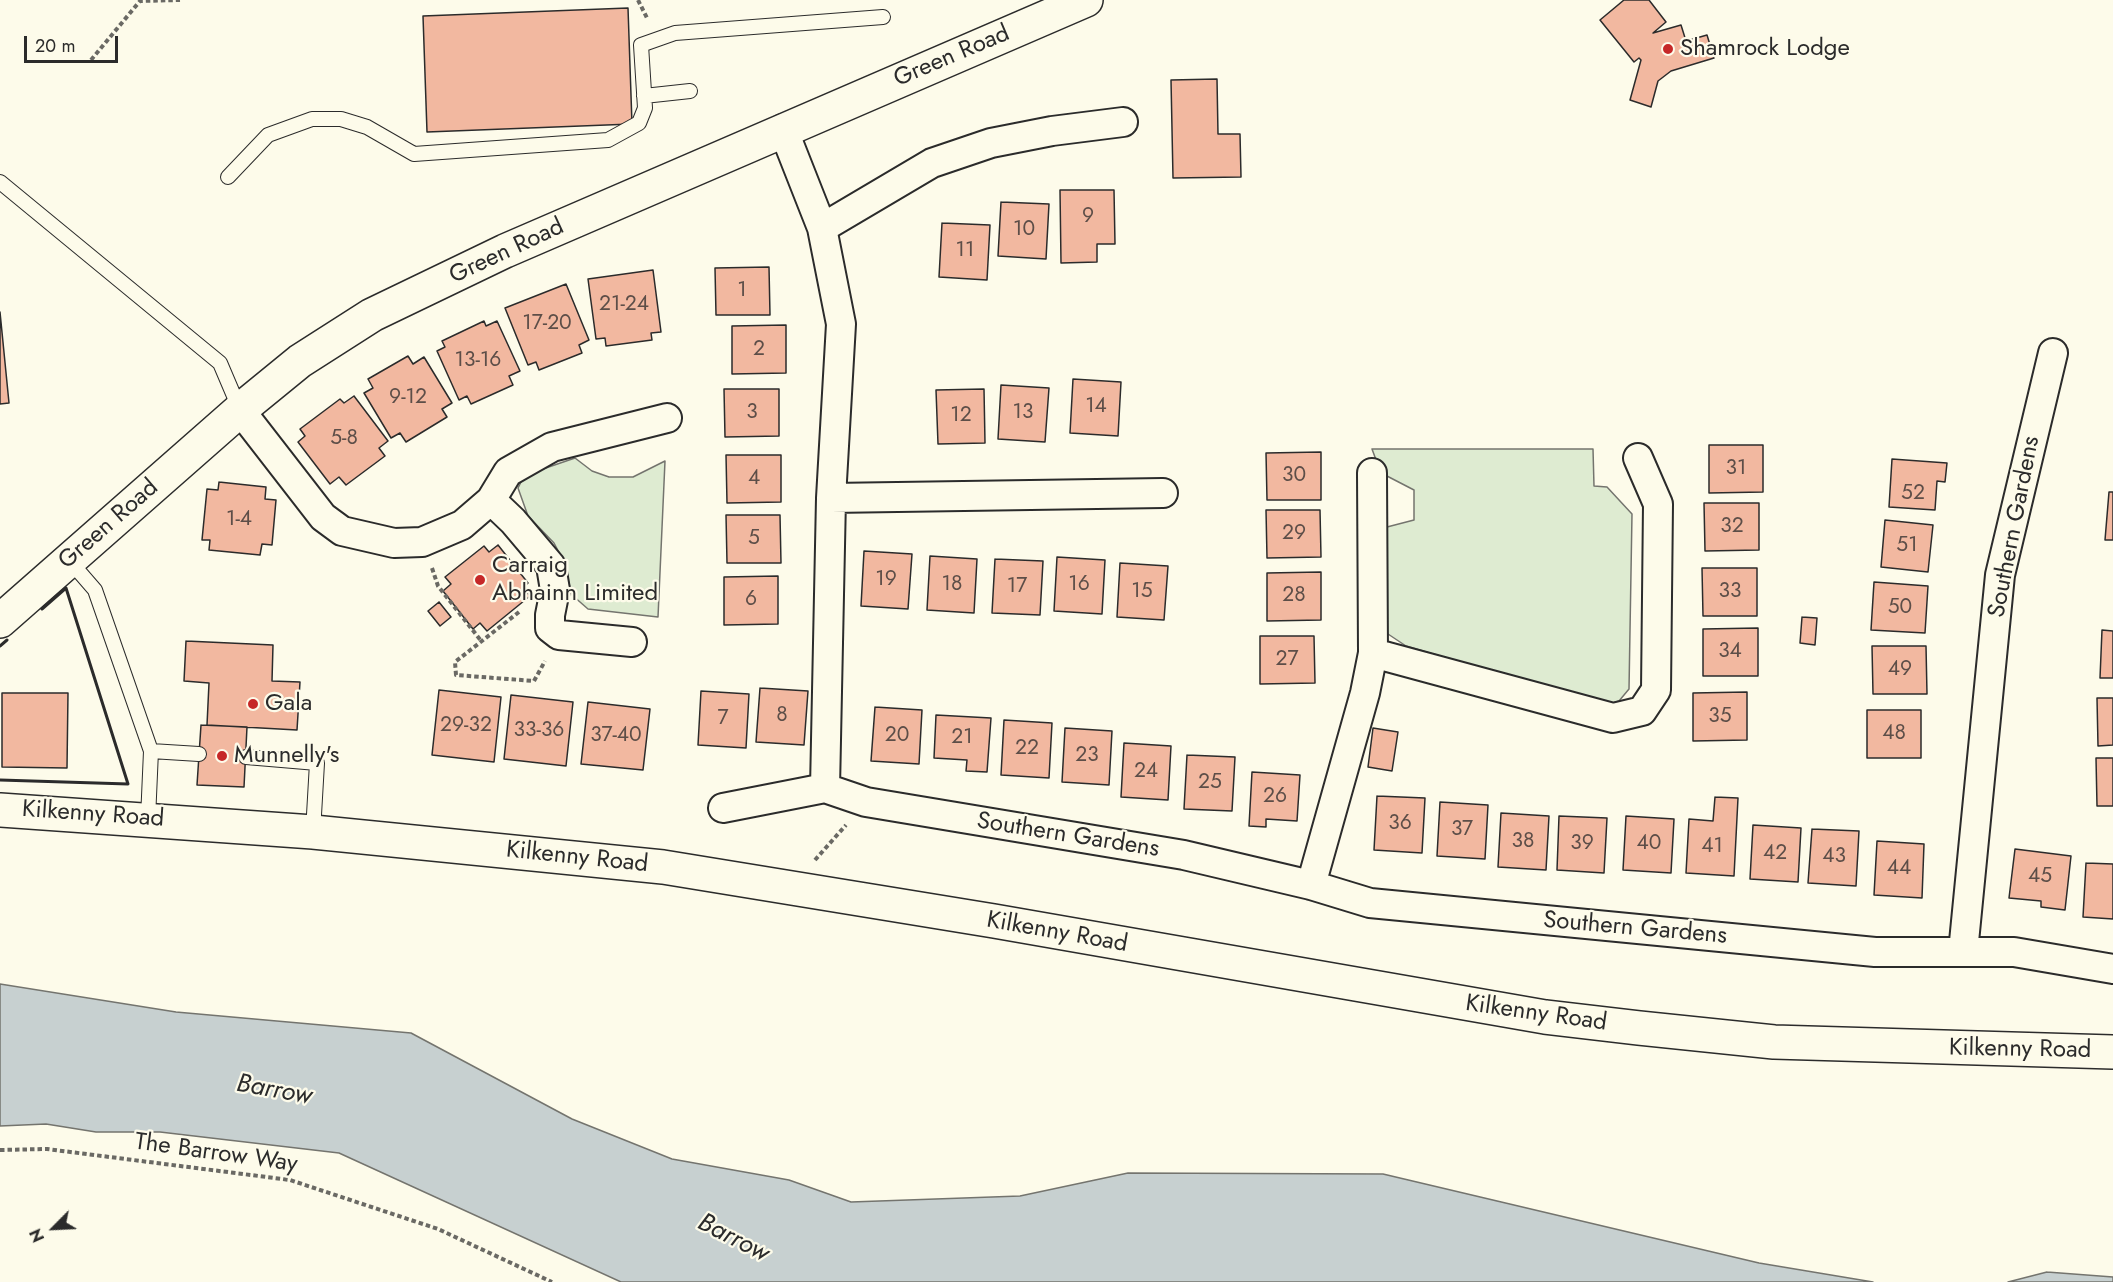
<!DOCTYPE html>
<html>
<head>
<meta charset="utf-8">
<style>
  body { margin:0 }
  #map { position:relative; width:2113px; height:1282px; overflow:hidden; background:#fdfbea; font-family:Jost,sans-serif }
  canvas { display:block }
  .north { position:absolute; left:24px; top:1198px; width:60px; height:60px; -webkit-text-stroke:4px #fdfbea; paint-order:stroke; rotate:246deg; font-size:16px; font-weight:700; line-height:24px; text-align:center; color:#2b2b2b }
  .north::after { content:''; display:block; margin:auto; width:21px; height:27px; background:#2b2b2b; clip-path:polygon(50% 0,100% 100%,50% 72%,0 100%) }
  .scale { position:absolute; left:24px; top:36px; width:94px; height:27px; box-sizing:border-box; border:3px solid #2b2b2b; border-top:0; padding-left:8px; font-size:18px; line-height:21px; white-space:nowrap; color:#2b2b2b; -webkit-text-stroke:4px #fdfbea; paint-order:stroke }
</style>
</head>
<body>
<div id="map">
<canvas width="2113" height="1282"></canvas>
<div class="north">N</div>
<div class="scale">20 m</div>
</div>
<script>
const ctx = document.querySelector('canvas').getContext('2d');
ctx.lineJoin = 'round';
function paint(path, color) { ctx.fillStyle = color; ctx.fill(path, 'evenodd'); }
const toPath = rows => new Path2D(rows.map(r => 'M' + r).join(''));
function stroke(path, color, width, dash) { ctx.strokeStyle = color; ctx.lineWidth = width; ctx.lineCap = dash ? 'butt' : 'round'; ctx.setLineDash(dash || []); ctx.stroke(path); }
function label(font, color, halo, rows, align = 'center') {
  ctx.font = font + ' Jost,sans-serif'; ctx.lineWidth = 4.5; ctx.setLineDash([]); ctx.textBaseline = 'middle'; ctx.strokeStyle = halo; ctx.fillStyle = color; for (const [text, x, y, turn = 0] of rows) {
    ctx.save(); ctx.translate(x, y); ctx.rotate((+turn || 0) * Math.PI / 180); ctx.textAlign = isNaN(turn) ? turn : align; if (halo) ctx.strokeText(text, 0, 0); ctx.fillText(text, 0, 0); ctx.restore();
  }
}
const green = toPath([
  [1372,449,1593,449,1594,486,1607,487,1632,514,1629,689,1619,701,1606,705,1592,701,1406,646,1382,630,1381,534,1387,527,1414,520,1414,490,1385,475,1379,468,1372,449],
  [575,458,592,471,609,477,633,477,665,461,658,617,588,609,572,595,563,560,554,543,528,516,518,488,521,482,537,471,575,458]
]);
const water = toPath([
  [0,984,176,1012,411,1033,572,1119,672,1159,789,1180,851,1202,1020,1196,1128,1173,1383,1174,1759,1263,1873,1282,621,1282,339,1153,160,1132,96,1132,46,1124,0,1126,0,984],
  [2047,1272,2113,1277,2113,1282,2008,1282,2047,1272]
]);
const building = toPath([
  [1624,0,1649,0,1666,22,1653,33,1681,25,1686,41,1707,35,1714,58,1671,71,1658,81,1651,107,1630,100,1641,60,1639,58,1634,62,1600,20,1624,0],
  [628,8,632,124,427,132,423,16,628,8],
  [1217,79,1218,134,1240,134,1241,177,1173,178,1171,80,1217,79],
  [1060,190,1114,190,1115,244,1097,244,1097,262,1061,263,1060,190],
  [1001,202,1049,204,1046,259,998,256,1001,202],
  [942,223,990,225,987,280,939,277,942,223],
  [769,267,770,315,716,315,715,268,769,267],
  [653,270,661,332,651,333,652,340,606,346,605,338,596,339,588,279,653,270],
  [566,284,589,340,579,345,582,353,539,370,536,362,528,365,505,308,566,284],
  [0,312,9,403,0,404,0,312],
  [484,321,486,326,497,321,520,371,509,376,513,385,471,404,467,396,459,400,437,351,445,347,442,341,484,321],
  [786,325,786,373,732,374,732,326,786,325],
  [408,356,413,364,424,357,452,403,442,409,447,417,406,442,400,433,391,438,364,393,373,388,368,379,408,356],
  [1073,379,1121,382,1118,436,1070,433,1073,379],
  [1001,385,1049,388,1045,442,998,439,1001,385],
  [724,389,779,389,779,436,725,437,724,389],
  [984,389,985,443,938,444,936,390,984,389],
  [354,396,388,441,379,448,385,456,346,485,339,477,330,484,298,442,305,436,300,429,340,399,344,403,354,396],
  [1709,445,1763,445,1763,492,1709,493,1709,445],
  [1321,452,1321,500,1267,500,1266,453,1321,452],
  [726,455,781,455,781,502,727,503,726,455],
  [1892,459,1947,463,1945,482,1937,481,1935,510,1889,507,1892,459],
  [219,482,266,487,265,499,276,500,272,545,262,544,260,555,209,550,210,540,202,540,207,489,218,490,219,482],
  [2109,492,2113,492,2113,540,2105,540,2109,492],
  [1704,503,1759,503,1759,550,1705,551,1704,503],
  [1266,510,1320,510,1321,557,1267,558,1266,510],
  [726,515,780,515,781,563,727,563,726,515],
  [1885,520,1933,525,1928,572,1881,567,1885,520],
  [498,545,528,583,523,588,530,596,487,631,480,623,473,629,443,591,451,584,445,577,484,546,489,552,498,545],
  [864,551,912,554,908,609,861,606,864,551],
  [930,556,977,559,974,613,927,610,930,556],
  [1057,557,1105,560,1102,614,1054,611,1057,557],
  [995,559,1043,561,1040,615,992,613,995,559],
  [1120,563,1168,566,1164,620,1117,617,1120,563],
  [1702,568,1757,568,1757,616,1703,616,1702,568],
  [1321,572,1321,620,1267,621,1267,573,1321,572],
  [778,576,778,624,724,625,724,577,778,576],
  [1874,582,1928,586,1925,633,1871,630,1874,582],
  [439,602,451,617,440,626,428,611,439,602],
  [1802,617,1817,618,1815,645,1800,643,1802,617],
  [1758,628,1758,676,1703,676,1703,629,1758,628],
  [2102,630,2113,631,2113,678,2100,678,2102,630],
  [1260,636,1314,636,1315,683,1260,684,1260,636],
  [186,641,273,645,272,681,300,682,297,730,207,725,209,683,184,681,186,641],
  [1872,646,1926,646,1927,694,1873,694,1872,646],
  [760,688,808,691,804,745,756,742,760,688],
  [439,690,501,697,494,762,432,755,439,690],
  [701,691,749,694,746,748,698,745,701,691],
  [1747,692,1747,740,1693,741,1693,693,1747,692],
  [2,693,68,693,67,768,2,767,2,693],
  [511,695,573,702,566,766,504,759,511,695],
  [2097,698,2113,698,2113,745,2098,746,2097,698],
  [588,702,650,709,643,770,581,764,588,702],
  [875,707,922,710,919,764,871,761,875,707],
  [1867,710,1921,710,1921,758,1867,758,1867,710],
  [936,715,991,718,987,772,966,771,967,760,934,758,936,715],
  [1004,720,1052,723,1049,778,1001,775,1004,720],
  [201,725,247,727,244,787,197,785,201,725],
  [1065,728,1112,731,1109,785,1062,782,1065,728],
  [1373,728,1398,732,1392,771,1368,767,1373,728],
  [1124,743,1171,746,1168,800,1121,797,1124,743],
  [1187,755,1235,757,1232,811,1184,809,1187,755],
  [2096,758,2113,758,2113,806,2097,806,2096,758],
  [1252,772,1300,775,1297,821,1266,819,1266,827,1249,826,1252,772],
  [1377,796,1425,798,1422,853,1374,850,1377,796],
  [1715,797,1738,798,1734,876,1686,873,1689,819,1713,821,1715,797],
  [1440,802,1488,805,1485,859,1437,856,1440,802],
  [1501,813,1549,816,1546,870,1498,867,1501,813],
  [1559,816,1607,818,1604,873,1557,870,1559,816],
  [1626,816,1674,819,1671,873,1623,870,1626,816],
  [1753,825,1801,828,1798,882,1750,879,1753,825],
  [1812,829,1859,831,1856,886,1808,883,1812,829],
  [1877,841,1924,844,1922,898,1874,895,1877,841],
  [2015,849,2071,856,2065,910,2041,907,2041,901,2009,898,2015,849],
  [2086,863,2113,864,2113,919,2083,917,2086,863]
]);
const path = toPath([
  [638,0,648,20],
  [91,60,140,1,180,0],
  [432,568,438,586,482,642],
  [519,612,455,662,456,675,534,681,545,661],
  [815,860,846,825],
  [0,1150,47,1149,290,1180,438,1229,552,1282]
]);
const service = toPath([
  [644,96,690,91],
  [228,177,268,135,312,119,341,119,367,127,414,154,608,140,639,123,645,108,641,45,675,33,883,17],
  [0,182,220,363,240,410],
  [69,560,95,590,151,751],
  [246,757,317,763,313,832],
  [148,819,151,751,199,754]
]);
const minor = toPath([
  [822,228,932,163,991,143,1052,131,1123,122],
  [240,410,323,517,342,531,394,543,422,542,462,525,491,500,508,472,552,447,667,418],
  [831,498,1163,493],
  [491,500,513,521,551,566,555,590,550,615,550,628,559,635,632,642],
  [1373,653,1613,718,1642,711,1656,690,1658,504,1638,458],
  [825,788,866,802,1184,855,1311,885,1370,903,1875,952,2014,952,2113,969],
  [723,808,825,788,831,498,841,324,822,228,783,129],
  [1311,885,1365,693,1373,653,1372,473],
  [1963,952,2000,575,2053,353]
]);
const tertiary = toPath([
  [0,621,240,410,300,361,372,315,505,251,1086,0]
]);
const secondary = toPath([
  [0,810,313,832,663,867,994,921,1545,1017,1639,1028,1774,1042,2113,1052]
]);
const wall = toPath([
  [0,646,7,640],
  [0,780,128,784,66,588,42,609]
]);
const markers = [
  [1668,49,6,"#c62828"],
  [480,580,6,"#c62828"],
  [253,704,6,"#c62828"],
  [222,756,6,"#c62828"]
];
const numberNames = [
  ["9",1088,217],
  ["10",1024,230],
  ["11",965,251],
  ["1",742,291],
  ["21-24",624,305],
  ["17-20",547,324],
  ["2",759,350],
  ["13-16",478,361],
  ["9-12",408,398],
  ["14",1096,407],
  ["3",752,413],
  ["13",1023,413],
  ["12",961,416],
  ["5-8",344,439],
  ["31",1736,469],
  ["30",1294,476],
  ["4",754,479],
  ["52",1913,494],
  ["1-4",239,520],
  ["32",1732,527],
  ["29",1294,534],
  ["5",754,539],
  ["51",1907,546],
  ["19",886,580],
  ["18",952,585],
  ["16",1079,585],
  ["17",1017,587],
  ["15",1142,592],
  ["33",1730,592],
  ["28",1294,596],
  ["6",751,600],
  ["50",1900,608],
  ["34",1730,652],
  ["27",1287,660],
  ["49",1900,670],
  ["8",782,716],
  ["35",1720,717],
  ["7",723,719],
  ["29-32",466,726],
  ["33-36",539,731],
  ["48",1894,734],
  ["37-40",616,736],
  ["20",897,736],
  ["21",962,738],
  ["22",1027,749],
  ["23",1087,756],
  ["24",1146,772],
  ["25",1210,783],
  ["26",1275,797],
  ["36",1400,824],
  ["37",1462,830],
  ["38",1523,842],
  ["39",1582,844],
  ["40",1649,844],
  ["41",1712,847],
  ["42",1775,854],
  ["43",1834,857],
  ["44",1899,869],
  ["45",2040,877]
];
const poiNames = [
  ["Shamrock Lodge",1680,49],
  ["Carraig",492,566],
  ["Abhainn Limited",492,594],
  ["Gala",265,704],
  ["Munnelly's",234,756]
];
const streetNames = [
  ["Green Road",952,57,-23],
  ["Green Road",507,252,-25],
  ["Green Road",109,525,-41],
  ["Southern Gardens",2015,527,-79],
  ["Kilkenny Road",93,815,4],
  ["Southern Gardens",1068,836,9],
  ["Kilkenny Road",577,858,6],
  ["Southern Gardens",1635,929,5],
  ["Kilkenny Road",1057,933,10],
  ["Kilkenny Road",1536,1014,8],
  ["Kilkenny Road",2020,1050,1],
  ["The Barrow Way",216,1154,8]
];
const waterNames = [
  ["Barrow",274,1091,10],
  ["Barrow",733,1239,27]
];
paint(green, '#deebd1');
stroke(green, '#74746e', 1.5);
paint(water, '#c7d0d0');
stroke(water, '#74746e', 1.5);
paint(building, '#f2b8a0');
stroke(building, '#2b2b2b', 1.5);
stroke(service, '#2b2b2b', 16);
stroke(minor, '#2b2b2b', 32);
stroke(tertiary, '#2b2b2b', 36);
stroke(secondary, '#2b2b2b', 36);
stroke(path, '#6a6964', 4, [4.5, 3]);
stroke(service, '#fdfbea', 14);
stroke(minor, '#fdfbea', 28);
stroke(tertiary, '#fdfbea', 33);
stroke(secondary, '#fdfbea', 33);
stroke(wall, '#2b2b2b', 3);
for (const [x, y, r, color] of markers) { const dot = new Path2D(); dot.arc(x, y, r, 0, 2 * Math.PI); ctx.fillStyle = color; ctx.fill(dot); stroke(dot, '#fdfbea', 2); }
label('21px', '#5d4e48', null, numberNames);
label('24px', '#2b2b2b', '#fdfbea', poiNames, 'left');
label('24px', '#2b2b2b', '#fdfbea', streetNames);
label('italic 26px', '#2b2b2b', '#fdfbea', waterNames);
</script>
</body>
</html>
